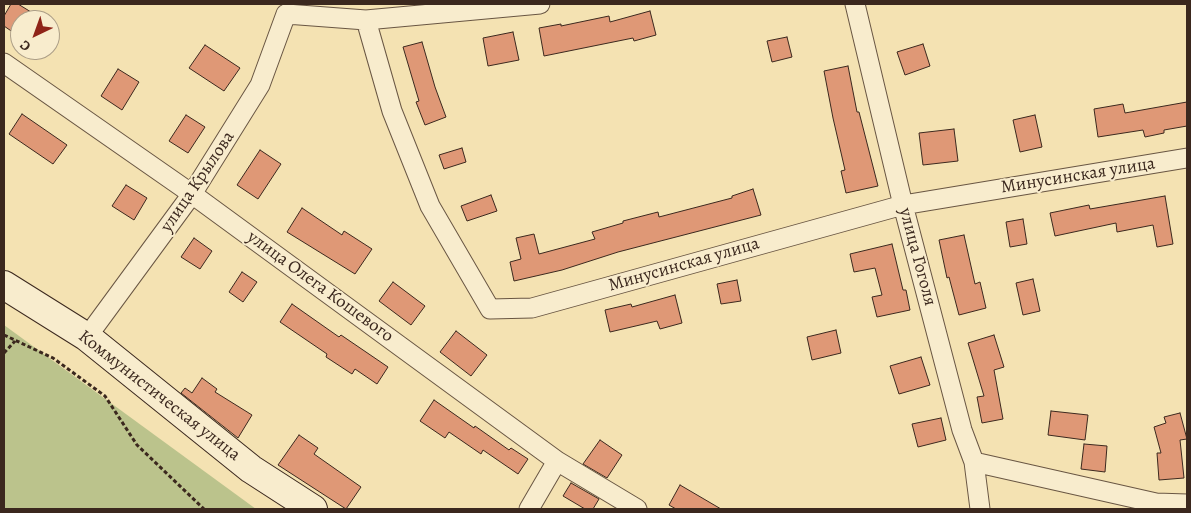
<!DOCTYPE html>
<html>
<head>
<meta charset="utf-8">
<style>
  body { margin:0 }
  #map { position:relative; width:1191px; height:513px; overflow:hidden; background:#f4e2b2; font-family:Alegreya,serif }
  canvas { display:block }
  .frame { position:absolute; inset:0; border:5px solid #3b281e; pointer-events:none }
  .north { position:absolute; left:10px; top:10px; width:50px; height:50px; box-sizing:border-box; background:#f8eccd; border:1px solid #ac9e87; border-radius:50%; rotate:222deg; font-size:14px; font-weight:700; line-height:20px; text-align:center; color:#3b281e }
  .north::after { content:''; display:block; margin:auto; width:18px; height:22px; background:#8f2418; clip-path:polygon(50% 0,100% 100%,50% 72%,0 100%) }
</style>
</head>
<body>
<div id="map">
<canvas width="1191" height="513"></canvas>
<div class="frame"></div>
<div class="north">С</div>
</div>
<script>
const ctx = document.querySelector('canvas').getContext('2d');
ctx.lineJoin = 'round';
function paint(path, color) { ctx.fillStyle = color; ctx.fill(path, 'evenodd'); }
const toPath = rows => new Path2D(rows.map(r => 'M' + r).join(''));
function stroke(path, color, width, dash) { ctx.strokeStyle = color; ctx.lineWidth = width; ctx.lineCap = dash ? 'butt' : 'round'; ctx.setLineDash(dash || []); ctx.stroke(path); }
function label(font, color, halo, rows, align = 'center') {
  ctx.font = font + ' Alegreya,serif'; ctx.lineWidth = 4; ctx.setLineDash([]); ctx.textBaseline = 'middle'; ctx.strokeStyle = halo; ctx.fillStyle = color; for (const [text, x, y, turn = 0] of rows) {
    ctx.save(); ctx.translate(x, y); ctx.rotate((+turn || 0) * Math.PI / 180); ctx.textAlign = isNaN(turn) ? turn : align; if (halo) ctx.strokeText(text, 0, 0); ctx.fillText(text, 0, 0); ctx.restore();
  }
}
const green = toPath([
  [4,325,256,509,4,509]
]);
const building = toPath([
  [11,4,18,4,44,20,20,20,20,37,4,26,4,16,11,4],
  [650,11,656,35,634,41,633,38,544,56,539,28,561,24,561,26,609,16,610,22,650,11],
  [513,32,519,60,488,66,483,38,513,32],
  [787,37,792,57,772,62,767,41,787,37],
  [422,42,435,87,446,117,425,125,416,102,419,101,403,47,422,42],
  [923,44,930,66,905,75,897,52,923,44],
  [205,45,240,68,224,91,189,68,205,45],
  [848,66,857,112,859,112,878,186,846,193,841,171,845,170,833,118,824,71,848,66],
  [118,69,139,82,122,110,101,96,118,69],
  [1187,102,1187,126,1164,130,1164,133,1145,137,1143,130,1098,137,1094,109,1123,104,1125,113,1187,102],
  [22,114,67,145,53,164,9,134,22,114],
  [186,115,205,127,188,153,169,141,186,115],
  [1035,115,1042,147,1020,152,1013,120,1035,115],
  [954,129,958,161,923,165,919,133,954,129],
  [462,148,466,162,444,169,439,155,462,148],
  [260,150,281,164,258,199,237,185,260,150],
  [126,185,147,198,134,220,112,206,126,185],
  [753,189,761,215,618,252,562,270,514,281,510,262,521,259,516,238,534,234,539,254,595,239,592,232,623,223,623,221,658,212,659,217,732,198,732,196,753,189],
  [491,195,497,211,467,221,461,206,491,195],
  [1165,196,1173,244,1157,247,1153,225,1117,232,1116,223,1055,236,1050,213,1089,205,1090,209,1165,196],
  [302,208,342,235,344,231,372,249,355,274,287,232,302,208],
  [1023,219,1027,244,1010,247,1006,222,1023,219],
  [964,235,975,284,980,282,986,308,959,315,949,277,947,278,939,240,964,235],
  [194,238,212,251,200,269,181,257,194,238],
  [892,244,903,290,906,290,910,310,877,317,872,297,882,295,875,268,854,272,850,254,892,244],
  [242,272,257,282,243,302,229,292,242,272],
  [1033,279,1040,311,1023,315,1016,283,1033,279],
  [737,280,741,301,721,304,717,284,737,280],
  [393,282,425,306,411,325,379,301,393,282],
  [675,295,682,323,660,329,657,321,610,332,605,310,631,304,632,307,675,295],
  [292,304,339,337,341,335,388,367,377,384,355,369,352,374,326,357,327,354,280,322,292,304],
  [836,330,841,353,812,360,807,337,836,330],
  [456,331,487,355,471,376,440,352,456,331],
  [994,335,1004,367,994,370,1003,419,982,423,977,397,984,396,968,343,994,335],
  [921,357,930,385,899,394,890,366,921,357],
  [202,378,217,389,215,392,252,415,238,438,181,393,185,388,192,393,202,378],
  [434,400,474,428,475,426,509,450,511,448,528,459,518,474,483,450,481,454,449,432,445,438,420,421,434,400],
  [1051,411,1088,415,1085,440,1048,435,1051,411],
  [1180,413,1187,439,1180,440,1184,478,1159,480,1157,453,1161,453,1154,427,1166,423,1164,417,1180,413],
  [941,418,946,440,918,447,912,424,941,418],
  [299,435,318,448,314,454,361,487,346,509,278,465,299,435],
  [600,440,622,455,607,478,583,464,600,440],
  [1084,444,1107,446,1105,472,1081,469,1084,444],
  [571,483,599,499,593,509,585,509,563,496,571,483],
  [680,485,721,509,676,509,669,505,680,485]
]);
const path = toPath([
  [4,335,53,358,105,396,137,445,204,509],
  [4,353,15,341]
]);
const street = toPath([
  [855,4,903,205,962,430,974,462,980,509],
  [286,14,366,20,540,4],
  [366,20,392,111,430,206,490,309,532,308,903,205,1187,158],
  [4,63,192,194,557,461,637,509],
  [87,337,192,194,260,85,286,14],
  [974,462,1156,503,1187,504],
  [529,509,557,461]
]);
const secondary = toPath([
  [4,285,87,337,251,469,313,509]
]);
const streetNames = [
  ["Минусинская улица",1078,176,-9],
  ["улица Крылова",198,182,-56],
  ["улица Гоголя",917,257,75],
  ["Минусинская улица",684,265,-16],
  ["улица Олега Кошевого",320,287,36],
  ["Коммунистическая улица",159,396,38]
];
paint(green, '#bbc38c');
paint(building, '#df9876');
stroke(building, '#3b281e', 1);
stroke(street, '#695643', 21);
stroke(secondary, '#3b281e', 30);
stroke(path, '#3b281e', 3, [4, 2.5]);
stroke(street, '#f8eccd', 19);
stroke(secondary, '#f8eccd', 28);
label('18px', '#3b281e', '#f8eccd', streetNames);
</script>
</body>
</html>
